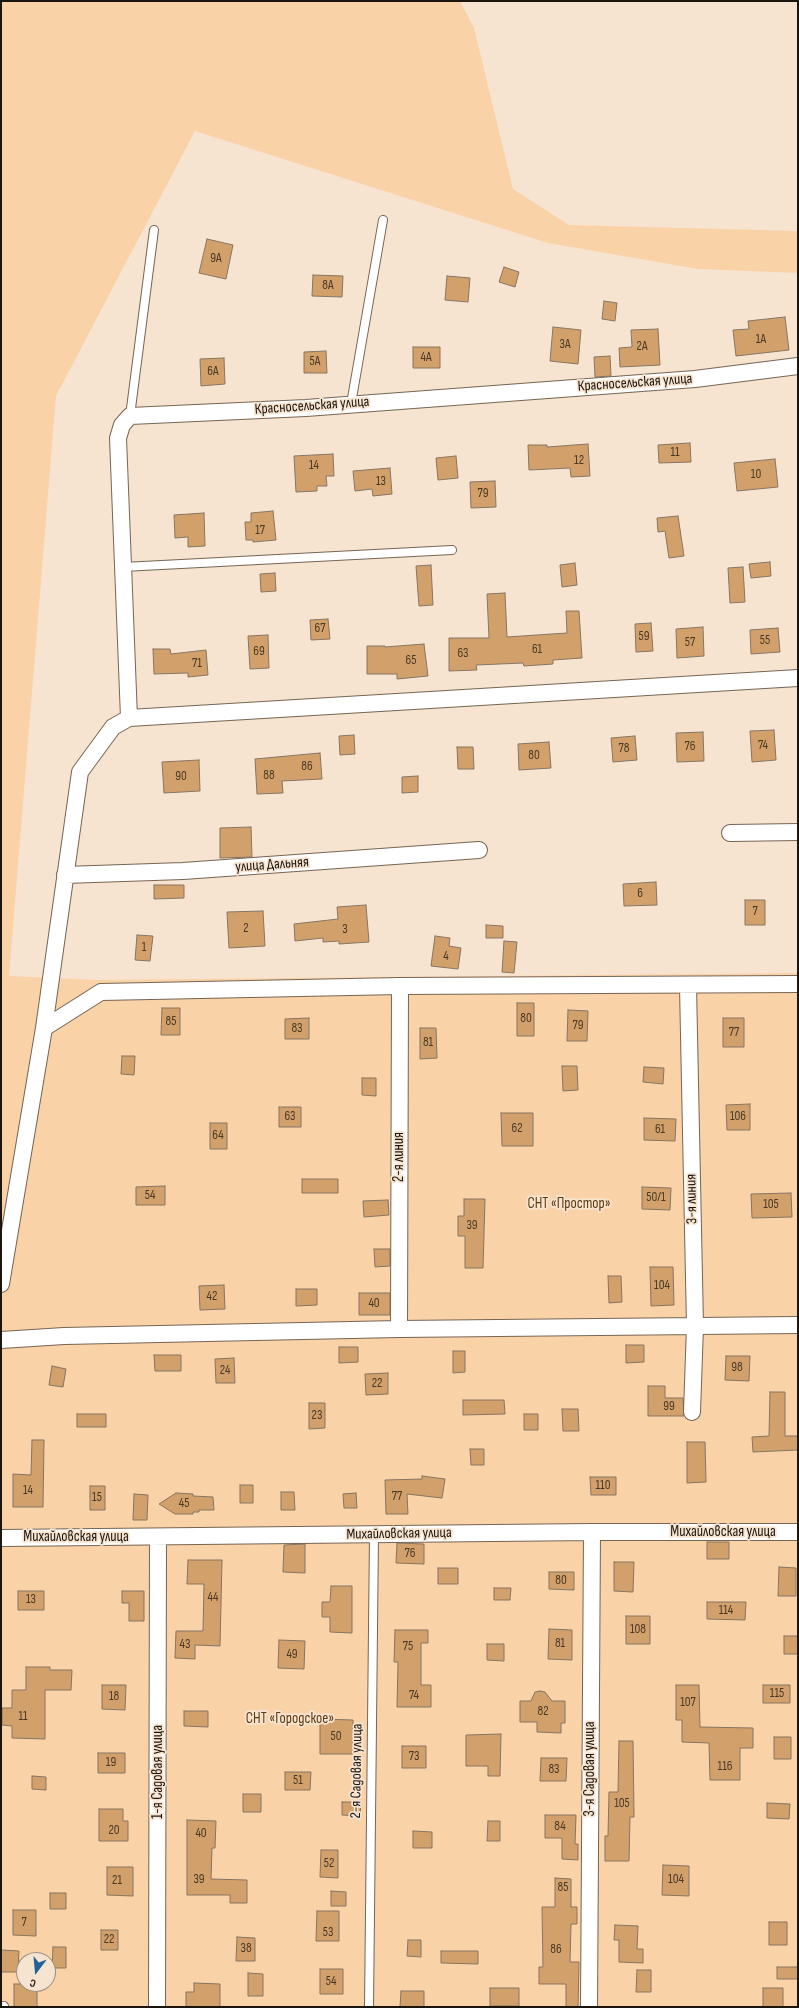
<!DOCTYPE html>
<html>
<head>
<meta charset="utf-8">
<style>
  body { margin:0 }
  #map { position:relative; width:799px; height:2008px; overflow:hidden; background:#f7e4d0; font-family:"Sofia Sans Condensed",sans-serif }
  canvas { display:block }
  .frame { position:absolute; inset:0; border:2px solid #1b150e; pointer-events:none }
  .north { position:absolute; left:16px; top:1952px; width:40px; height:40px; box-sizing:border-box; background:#f7e4d0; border:1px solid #9f9182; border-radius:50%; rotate:196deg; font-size:11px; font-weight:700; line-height:16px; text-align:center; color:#1b150e }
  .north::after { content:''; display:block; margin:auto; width:14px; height:18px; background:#226298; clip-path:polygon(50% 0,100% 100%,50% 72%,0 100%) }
</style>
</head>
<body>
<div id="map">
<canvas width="799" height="2008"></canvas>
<div class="frame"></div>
<div class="north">С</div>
</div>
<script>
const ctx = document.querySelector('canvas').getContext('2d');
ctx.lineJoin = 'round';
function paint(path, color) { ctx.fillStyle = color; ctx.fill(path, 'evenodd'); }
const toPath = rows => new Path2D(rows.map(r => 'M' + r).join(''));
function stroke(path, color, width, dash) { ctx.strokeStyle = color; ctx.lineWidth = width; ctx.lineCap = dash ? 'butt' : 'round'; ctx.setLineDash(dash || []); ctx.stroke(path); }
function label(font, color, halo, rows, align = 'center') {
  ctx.font = font + ' "Sofia Sans Condensed",sans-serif'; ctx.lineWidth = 3.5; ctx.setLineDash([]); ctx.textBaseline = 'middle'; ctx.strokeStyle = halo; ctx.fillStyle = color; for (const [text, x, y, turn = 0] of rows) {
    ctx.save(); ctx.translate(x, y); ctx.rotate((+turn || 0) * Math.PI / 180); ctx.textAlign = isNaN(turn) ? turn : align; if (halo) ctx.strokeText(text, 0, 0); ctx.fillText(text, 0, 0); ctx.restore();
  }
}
const green = toPath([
  [1,1,460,1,474,28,513,189,569,225,798,231,798,273,698,269,548,243,195,131,56,396,9,976,97,980,798,973,798,2007,1,2007],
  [24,1960,48,1960,48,1984,24,1984]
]);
const building = toPath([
  [207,239,233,245,226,279,199,273,207,239],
  [504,267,519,272,515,287,499,282,504,267],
  [313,275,343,276,342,297,312,296,313,275],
  [447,276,470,278,468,302,445,300,447,276],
  [604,301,617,303,615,321,602,319,604,301],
  [785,317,789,350,736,356,733,330,749,329,748,321,785,317],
  [553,327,581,330,578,364,550,361,553,327],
  [658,329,660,365,620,367,619,348,632,347,631,330,658,329],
  [413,347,440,347,440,368,413,368,413,347],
  [326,351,327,373,304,373,304,352,326,351],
  [610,356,611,376,595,377,594,357,610,356],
  [224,358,225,384,201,386,200,359,224,358],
  [690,443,691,462,659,463,658,445,690,443],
  [588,444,590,476,571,477,570,468,529,470,528,445,547,445,547,447,588,444],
  [333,454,334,476,326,476,327,486,317,486,317,491,296,492,294,456,333,454],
  [456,456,458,478,438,480,436,458,456,456],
  [775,459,778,487,737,491,734,463,775,459],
  [390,468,392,494,373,496,372,489,355,491,353,471,390,468],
  [495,481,496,507,471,508,470,482,495,481],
  [273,511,276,540,253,542,253,540,246,540,245,522,251,522,251,513,273,511],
  [204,513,205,546,188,547,188,537,175,538,174,515,204,513],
  [678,516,684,556,669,558,665,531,658,532,657,518,678,516],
  [770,562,771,576,751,578,749,564,770,562],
  [575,563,577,585,562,587,560,565,575,563],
  [431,565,433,605,419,606,416,566,431,565],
  [743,567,745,602,730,603,728,568,743,567],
  [275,573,276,591,261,592,260,574,275,573],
  [505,593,507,637,567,633,566,611,579,611,582,658,553,660,553,664,524,666,523,663,476,665,477,670,449,671,449,638,489,638,487,594,505,593],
  [328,619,330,639,311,640,310,620,328,619],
  [651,623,653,651,636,652,635,624,651,623],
  [703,627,704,656,677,658,676,629,703,627],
  [778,628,780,652,751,654,750,630,778,628],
  [268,635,269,668,250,669,248,636,268,635],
  [424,644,428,676,397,679,397,674,367,674,367,646,385,646,385,647,424,644],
  [153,649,170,649,171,654,206,650,208,675,188,677,188,673,154,674,153,649],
  [774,730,776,760,752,762,750,731,774,730],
  [703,732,704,761,677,762,676,733,703,732],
  [354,735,355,754,340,755,339,736,354,735],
  [635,736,637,760,613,762,611,738,635,736],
  [549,742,551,768,519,770,518,744,549,742],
  [457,747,473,747,474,769,458,769,457,747],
  [320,753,322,779,282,781,283,793,257,794,255,759,320,753],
  [199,760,200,791,164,793,162,762,199,760],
  [418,776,418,792,402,793,402,777,418,776],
  [251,827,252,857,220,858,220,828,251,827],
  [656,882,657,905,624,906,623,884,656,882],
  [154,885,184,885,184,898,154,899,154,885],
  [745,900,765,900,765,925,745,925,745,900],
  [366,905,369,942,339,944,339,941,323,942,323,938,295,941,294,924,338,919,337,907,366,905],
  [263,911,265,946,229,948,227,912,263,911],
  [486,925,503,926,503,938,486,938,486,925],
  [137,935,153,936,150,961,135,960,137,935],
  [435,936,450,938,449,946,461,948,458,969,431,966,435,936],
  [504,941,517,942,514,973,502,972,504,941],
  [517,1003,534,1003,534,1036,517,1036,517,1003],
  [162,1008,180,1008,180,1035,161,1035,162,1008],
  [568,1010,588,1011,587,1041,567,1041,568,1010],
  [309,1018,309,1039,285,1039,285,1019,309,1018],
  [723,1018,744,1018,744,1047,723,1047,723,1018],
  [420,1028,436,1028,437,1058,420,1059,420,1028],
  [122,1056,135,1056,134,1075,121,1074,122,1056],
  [562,1066,577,1066,578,1090,563,1091,562,1066],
  [644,1067,664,1068,663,1084,643,1082,644,1067],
  [362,1078,376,1078,376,1096,362,1095,362,1078],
  [750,1104,750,1130,727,1130,726,1105,750,1104],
  [279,1107,301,1107,301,1127,279,1127,279,1107],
  [501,1113,533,1113,533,1146,502,1146,501,1113],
  [644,1118,676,1119,675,1141,644,1140,644,1118],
  [210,1123,227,1123,227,1149,210,1149,210,1123],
  [302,1179,338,1179,338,1193,302,1193,302,1179],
  [165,1186,165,1205,136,1205,136,1187,165,1186],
  [642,1187,671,1188,670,1210,642,1209,642,1187],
  [791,1193,792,1217,752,1218,751,1194,791,1193],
  [464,1199,485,1199,483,1268,465,1268,465,1236,458,1236,458,1216,464,1216,464,1199],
  [388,1200,389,1215,364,1217,363,1201,388,1200],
  [374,1249,390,1249,390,1266,375,1267,374,1249],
  [650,1267,673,1267,674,1305,651,1306,650,1267],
  [608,1276,621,1276,622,1302,609,1303,608,1276],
  [224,1285,225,1309,200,1310,199,1286,224,1285],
  [296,1289,317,1289,317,1305,296,1306,296,1289],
  [359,1293,390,1293,390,1315,359,1315,359,1293],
  [626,1345,644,1345,644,1362,626,1363,626,1345],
  [339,1347,358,1347,358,1362,339,1363,339,1347],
  [453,1351,465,1351,465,1372,453,1373,453,1351],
  [154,1355,181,1355,181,1371,155,1371,154,1355],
  [726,1356,750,1356,749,1381,725,1380,726,1356],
  [234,1358,235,1383,216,1383,215,1359,234,1358],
  [52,1366,66,1369,63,1387,49,1385,52,1366],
  [388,1373,388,1394,366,1395,365,1374,388,1373],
  [648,1386,665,1386,665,1398,683,1398,684,1416,648,1416,648,1386],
  [770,1392,785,1392,785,1436,798,1436,798,1450,753,1452,752,1437,769,1436,770,1392],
  [463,1400,504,1400,505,1414,463,1415,463,1400],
  [309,1403,325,1403,325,1428,309,1429,309,1403],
  [562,1409,578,1409,579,1431,563,1431,562,1409],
  [77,1414,106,1414,106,1427,77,1427,77,1414],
  [524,1414,538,1414,538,1430,524,1430,524,1414],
  [32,1440,44,1440,43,1507,13,1507,13,1474,31,1475,32,1440],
  [687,1442,705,1442,706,1482,687,1483,687,1442],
  [470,1449,484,1449,484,1465,471,1465,470,1449],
  [422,1476,445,1479,442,1498,407,1494,408,1514,386,1514,385,1480,422,1479,422,1476],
  [590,1477,616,1477,616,1495,591,1495,590,1477],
  [240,1485,253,1485,253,1503,240,1503,240,1485],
  [90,1486,105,1486,105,1510,90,1510,90,1486],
  [281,1492,294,1492,295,1510,281,1510,281,1492],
  [176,1493,193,1494,193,1496,213,1497,214,1510,199,1510,199,1512,193,1512,193,1514,175,1514,159,1504,176,1493],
  [356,1493,357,1508,344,1508,343,1494,356,1493],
  [134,1494,148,1495,147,1520,133,1520,134,1494],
  [707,1542,729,1542,729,1559,707,1559,707,1542],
  [397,1543,424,1544,424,1564,396,1563,397,1543],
  [305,1544,305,1573,283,1572,284,1545,305,1544],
  [188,1560,222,1560,220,1646,195,1645,195,1659,175,1658,176,1631,203,1631,204,1584,187,1584,188,1560],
  [614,1562,634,1562,633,1592,614,1591,614,1562],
  [779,1567,796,1568,796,1596,778,1596,779,1567],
  [438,1568,458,1568,458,1584,438,1584,438,1568],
  [549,1572,574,1572,574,1590,549,1589,549,1572],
  [331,1586,352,1586,352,1633,330,1632,330,1617,322,1617,322,1602,330,1602,331,1586],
  [494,1588,511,1588,510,1600,494,1600,494,1588],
  [18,1591,44,1591,44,1610,18,1610,18,1591],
  [122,1591,144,1591,144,1621,129,1621,129,1603,122,1603,122,1591],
  [707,1602,746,1602,745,1620,707,1619,707,1602],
  [626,1616,650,1616,650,1644,626,1644,626,1616],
  [549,1629,572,1630,572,1660,548,1659,549,1629],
  [395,1630,428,1630,428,1643,421,1643,421,1685,431,1685,431,1707,397,1707,398,1662,394,1662,395,1630],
  [784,1636,798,1636,798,1654,784,1654,784,1636],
  [279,1640,305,1641,304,1669,278,1668,279,1640],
  [487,1644,504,1644,504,1661,487,1660,487,1644],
  [26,1667,50,1667,50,1670,72,1670,71,1690,45,1690,45,1739,12,1738,12,1726,2,1725,2,1708,12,1708,12,1690,26,1690,26,1667],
  [102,1685,126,1685,125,1710,102,1709,102,1685],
  [676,1685,699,1685,700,1727,753,1728,753,1748,740,1748,740,1780,710,1780,709,1743,682,1742,682,1720,676,1720,676,1685],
  [763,1685,790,1685,790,1703,763,1703,763,1685],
  [540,1691,545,1692,552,1701,565,1701,565,1723,561,1723,561,1733,537,1732,537,1722,520,1722,520,1701,531,1701,535,1692,540,1691],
  [184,1711,208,1711,208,1727,184,1726,184,1711],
  [320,1719,353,1720,353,1754,320,1754,320,1719],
  [501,1734,500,1776,488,1776,488,1766,466,1766,466,1735,501,1734],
  [774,1737,791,1737,791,1759,774,1759,774,1737],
  [619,1741,633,1741,634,1817,630,1817,629,1861,605,1861,605,1836,608,1836,609,1792,618,1792,619,1741],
  [402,1746,426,1746,426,1768,402,1768,402,1746],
  [98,1753,125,1753,125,1773,98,1773,98,1753],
  [541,1758,567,1758,566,1781,540,1781,541,1758],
  [285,1772,311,1772,310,1790,285,1790,285,1772],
  [32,1776,46,1777,46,1790,32,1789,32,1776],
  [243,1794,261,1794,261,1812,243,1812,243,1794],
  [342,1802,361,1802,360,1816,342,1815,342,1802],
  [767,1803,790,1804,789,1819,767,1818,767,1803],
  [99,1809,123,1809,123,1821,128,1821,128,1841,99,1841,99,1809],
  [545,1815,576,1815,575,1844,578,1844,578,1860,562,1859,562,1838,545,1838,545,1815],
  [187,1820,216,1821,215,1848,212,1848,211,1879,247,1880,247,1903,230,1903,230,1895,187,1895,187,1820],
  [488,1821,500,1821,500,1841,487,1841,488,1821],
  [413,1831,432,1832,432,1848,413,1848,413,1831],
  [321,1850,338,1850,338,1878,320,1877,321,1850],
  [663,1865,689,1866,689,1896,662,1895,663,1865],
  [107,1867,133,1867,133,1896,107,1895,107,1867],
  [555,1878,571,1879,571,1907,577,1907,577,1924,571,1924,570,1962,579,1962,578,2007,566,2007,566,1984,539,1984,539,1967,543,1967,542,1907,555,1907,555,1878],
  [331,1891,346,1892,346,1906,331,1906,331,1891],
  [50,1893,66,1893,66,1909,50,1909,50,1893],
  [13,1910,36,1910,36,1936,13,1935,13,1910],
  [317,1911,339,1911,339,1941,316,1941,317,1911],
  [769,1922,787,1922,787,1945,769,1945,769,1922],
  [615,1925,638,1926,637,1949,643,1949,643,1963,619,1962,619,1940,614,1940,615,1925],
  [101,1930,118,1930,118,1950,101,1950,101,1930],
  [237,1937,255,1938,255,1961,236,1961,237,1937],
  [408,1940,421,1940,421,1957,407,1956,408,1940],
  [53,1947,66,1947,66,1968,52,1968,53,1947],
  [1,1950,19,1951,18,1972,1,1972,1,1950],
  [441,1951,478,1951,478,1964,441,1963,441,1951],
  [777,1967,798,1967,798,1979,777,1979,777,1967],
  [320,1969,343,1969,343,1994,320,1994,320,1969],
  [637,1970,651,1970,651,1992,636,1992,637,1970],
  [248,1973,263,1974,263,1996,248,1996,248,1973],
  [194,1983,220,1984,220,2007,186,2007,186,1992,194,1992,194,1983],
  [14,1984,37,1984,37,2007,14,2007,14,1984],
  [490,1988,519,1988,519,2006,490,2006,490,1988],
  [763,1988,783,1988,783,2007,763,2007,763,1988],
  [401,1991,424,1991,424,2007,400,2007,401,1991]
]);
const service = toPath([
  [351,404,383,220],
  [130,416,154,230],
  [123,567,452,550],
  [3,2007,4,2006],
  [369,2007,374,1534]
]);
const minor = toPath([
  [129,718,118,438,122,425,130,416,306,408,695,379,798,366],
  [730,833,798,832],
  [65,875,183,871,479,850],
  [688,986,695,1326,692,1412],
  [44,1028,101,992,400,986,798,984],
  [1,1284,44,1028,80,772,113,727,129,718,798,678],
  [399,1329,400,986],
  [1,1340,64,1336,399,1329,798,1325],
  [1,1538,592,1532,798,1532],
  [157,2007,158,1537],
  [589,2007,592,1532]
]);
const numberNames = [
  ["9А",216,259],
  ["8А",328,286],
  ["1А",761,340],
  ["3А",565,345],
  ["2А",642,347],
  ["4А",426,358],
  ["5А",315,362],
  ["6А",213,372],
  ["11",675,453],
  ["12",579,461],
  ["14",314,466],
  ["10",756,475],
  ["13",381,482],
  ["79",483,494],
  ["17",260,531],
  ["67",320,629],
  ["59",644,637],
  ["55",765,641],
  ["57",690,643],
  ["61",537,650],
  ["69",259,652],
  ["63",463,654],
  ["65",411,661],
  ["71",197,664],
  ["74",763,746],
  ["76",690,747],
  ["78",624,749],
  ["80",534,756],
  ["86",307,767],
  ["88",269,776],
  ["90",181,777],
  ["6",640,894],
  ["7",755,912],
  ["2",246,929],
  ["3",345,930],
  ["1",144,948],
  ["4",446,957],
  ["80",526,1019],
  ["85",171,1022],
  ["79",578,1026],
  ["83",297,1029],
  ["77",734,1033],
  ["81",428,1043],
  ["63",290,1117],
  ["106",738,1117],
  ["62",517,1129],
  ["61",660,1130],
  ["64",218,1136],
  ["54",150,1196],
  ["50/1",656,1198],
  ["105",771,1205],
  ["39",472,1226],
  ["104",662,1286],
  ["42",212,1297],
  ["40",374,1304],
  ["98",737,1368],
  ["24",225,1371],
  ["22",377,1384],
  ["99",669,1407],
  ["23",317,1416],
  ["110",603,1486],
  ["14",28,1491],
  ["77",397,1497],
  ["15",97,1498],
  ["45",184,1504],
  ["76",410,1554],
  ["80",561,1581],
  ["44",213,1598],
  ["13",31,1600],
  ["114",726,1611],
  ["108",638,1630],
  ["81",560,1644],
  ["43",185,1645],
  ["75",408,1647],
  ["49",292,1655],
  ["115",777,1694],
  ["74",414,1696],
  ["18",114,1697],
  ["107",688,1703],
  ["82",543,1712],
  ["11",23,1717],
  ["50",336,1737],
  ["73",414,1757],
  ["19",111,1763],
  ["116",725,1767],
  ["83",554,1770],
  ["51",298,1781],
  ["105",622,1804],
  ["84",560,1827],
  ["20",114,1831],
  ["40",201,1834],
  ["52",329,1864],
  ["39",199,1880],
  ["104",676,1880],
  ["21",117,1881],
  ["85",563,1888],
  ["7",24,1923],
  ["53",328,1933],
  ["22",109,1940],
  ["38",246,1949],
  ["86",556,1950],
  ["54",331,1982]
];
const streetNames = [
  ["Красносельская улица",635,383,-4],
  ["Красносельская улица",312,406,-4],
  ["улица Дальняя",272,865,-4],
  ["2-я линия",399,1157,-90],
  ["3-я линия",692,1199,-91],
  ["Михайловская улица",723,1532],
  ["Михайловская улица",399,1534,-1],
  ["Михайловская улица",76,1537],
  ["3-я Садовая улица",590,1769,-90],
  ["2-я Садовая улица",357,1771,-89],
  ["1-я Садовая улица",158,1772,-90]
];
const parkNames = [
  ["СНТ «Простор»",569,1204],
  ["СНТ «Городское»",290,1719]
];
paint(green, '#f9d2a8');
paint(building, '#d2a16b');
stroke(building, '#867563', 1);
stroke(service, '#766553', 10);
stroke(minor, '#766553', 18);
stroke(service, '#fff', 8);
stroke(minor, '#fff', 16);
label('13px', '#493825', null, numberNames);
label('15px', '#1b150e', '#f7e4d0', streetNames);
label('15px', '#5b3a0f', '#f7e4d0', parkNames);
</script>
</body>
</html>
